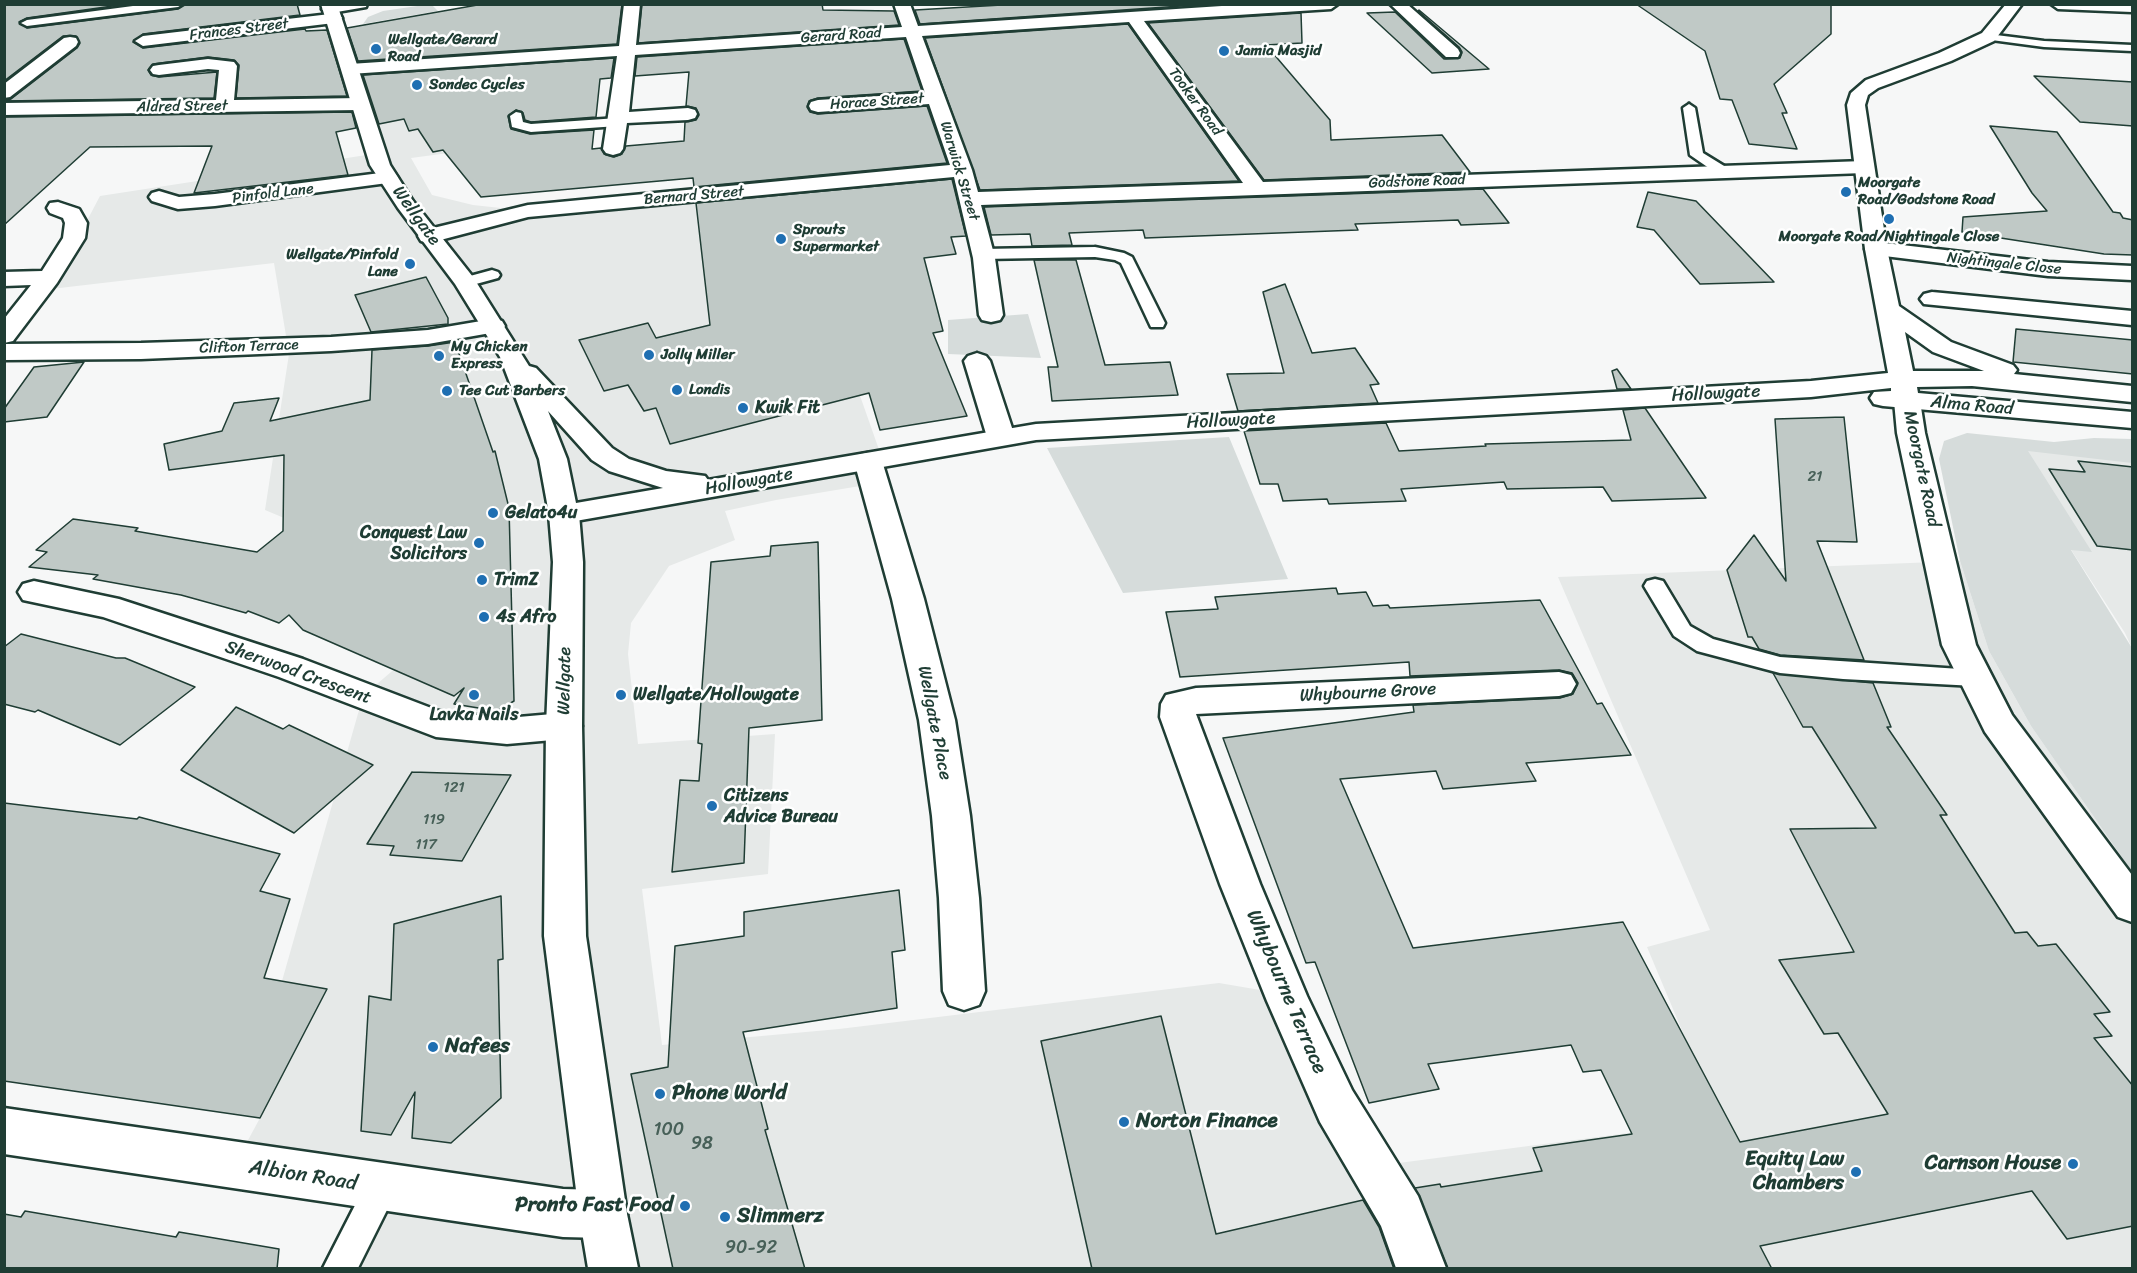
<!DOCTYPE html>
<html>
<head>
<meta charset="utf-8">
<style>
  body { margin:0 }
  #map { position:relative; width:2137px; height:1273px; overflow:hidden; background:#f6f7f7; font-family:Sriracha,sans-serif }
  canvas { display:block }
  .frame { position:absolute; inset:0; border:6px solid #1f3d34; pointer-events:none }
</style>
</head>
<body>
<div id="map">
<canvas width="2137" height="1273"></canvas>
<div class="frame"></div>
</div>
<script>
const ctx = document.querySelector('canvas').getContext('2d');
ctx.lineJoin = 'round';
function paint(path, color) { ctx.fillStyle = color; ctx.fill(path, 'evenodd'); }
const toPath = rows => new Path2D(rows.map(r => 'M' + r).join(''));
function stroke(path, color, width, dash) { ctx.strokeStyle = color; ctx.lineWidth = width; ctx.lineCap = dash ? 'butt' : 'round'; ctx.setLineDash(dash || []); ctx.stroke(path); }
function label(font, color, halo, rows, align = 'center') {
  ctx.font = font + ' Sriracha,sans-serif'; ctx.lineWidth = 5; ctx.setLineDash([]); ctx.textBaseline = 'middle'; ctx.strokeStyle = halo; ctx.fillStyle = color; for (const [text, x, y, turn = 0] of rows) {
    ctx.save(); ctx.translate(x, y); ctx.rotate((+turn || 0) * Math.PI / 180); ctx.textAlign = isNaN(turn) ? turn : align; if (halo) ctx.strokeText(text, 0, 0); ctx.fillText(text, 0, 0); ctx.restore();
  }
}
const built = toPath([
  [431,60,438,80,541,91,531,142,411,158,432,195,473,205,528,211,830,184,857,214,819,279,890,481,776,500,725,511,735,540,669,566,631,623,628,654,638,744,775,734,768,874,642,889,662,1045,839,1029,1219,983,1272,992,1345,1170,1720,1121,1647,947,1710,930,1558,577,1960,561,1989,651,2031,726,2132,872,2132,1268,354,1268,381,1188,234,1166,260,1118,282,981,363,696,447,624,442,584,265,510,289,354,274,263,51,289,100,196,386,152,358,66],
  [1998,437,2132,454,2132,648,2125,633]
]);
const green = toPath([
  [431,4,438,11,363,24,368,17,383,11],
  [1028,314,1041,358,948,354,948,320],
  [1967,433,2054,442,2094,438,2132,439,2132,463,2028,451,2092,552,2071,550,2132,648,2132,872,2031,726,1989,651,1960,561,1939,459,1944,441],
  [1229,437,1288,579,1123,593,1047,448]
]);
const building = toPath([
  [4,4,127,4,27,18,19,22,27,28,178,9,185,4,297,4,300,15,143,34,133,42,143,48,305,29,306,31,327,30,347,96,236,98,239,65,234,60,208,57,153,64,148,70,151,75,159,77,217,72,214,98,4,101,11,99,77,48,80,43,76,36,63,36,4,81,4,4],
  [483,4,622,4,617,44,358,61,347,28,483,4],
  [642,4,822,4,823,10,894,11,899,25,638,43,642,4],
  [1019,4,1210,4,920,24,915,10,1019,4],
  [1636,4,1831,4,1831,34,1774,84,1787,113,1782,113,1797,149,1749,144,1732,100,1720,99,1705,51,1636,4],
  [1418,11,1419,10,1489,69,1432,73,1367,13,1395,12,1444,59,1460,58,1462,52,1459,47,1418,11],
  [1301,13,1302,43,1266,45,1330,120,1331,140,1442,135,1470,172,1264,180,1148,23,1301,13],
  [1128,24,1239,181,980,190,925,38,1128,24],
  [904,39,922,91,818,98,809,101,807,107,810,112,818,114,927,106,947,163,694,187,693,178,481,197,443,150,433,152,418,129,409,131,404,119,379,124,363,75,614,58,611,78,600,79,596,117,531,122,525,120,523,113,516,110,508,116,511,129,530,134,594,130,592,149,601,148,604,154,614,157,622,154,626,146,684,141,685,122,696,120,699,115,696,108,686,106,689,72,635,76,637,57,904,39],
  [2034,76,2133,82,2133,126,2080,122,2034,76],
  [352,112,356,128,336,132,348,175,194,193,212,146,90,147,4,225,4,117,352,112],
  [1990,126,2057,132,2113,212,2120,213,2123,218,2133,220,2133,255,2104,254,1962,232,1963,217,2047,211,2032,193,1990,126],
  [952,179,966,236,951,237,956,254,924,258,943,331,933,333,967,416,880,430,869,393,670,444,656,408,644,411,628,385,604,391,579,340,648,323,656,338,710,325,696,203,952,179],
  [1483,189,1509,223,1461,225,1458,220,1355,224,1358,230,1145,238,1143,230,1069,233,1072,245,1032,246,1030,234,991,235,984,207,1483,189],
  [1648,192,1696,201,1774,282,1700,284,1654,230,1637,227,1648,192],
  [1034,260,1076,260,1105,365,1170,362,1178,395,1052,401,1048,367,1058,367,1034,260],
  [426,277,448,318,448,324,371,332,355,295,426,277],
  [1285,284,1312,353,1355,348,1379,384,1370,385,1378,403,1238,411,1227,374,1284,373,1263,292,1285,284],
  [2016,329,2133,340,2133,374,2013,362,2016,329],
  [455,342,493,452,495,451,509,508,514,701,497,711,454,704,464,688,454,696,303,630,289,615,279,623,248,611,246,613,181,595,93,579,98,575,29,567,47,552,36,550,73,519,138,528,135,531,257,552,283,531,284,455,169,470,164,444,222,431,234,403,279,398,270,421,370,400,372,350,428,346,455,342],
  [84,362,47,417,4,422,4,409,34,367,84,362],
  [1617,369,1631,389,1617,389,1612,371,1617,369],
  [1645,408,1706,498,1612,501,1603,487,1507,489,1504,482,1401,489,1406,501,1329,504,1327,499,1283,501,1278,484,1260,484,1244,431,1386,423,1399,451,1486,446,1485,444,1631,440,1623,410,1645,408],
  [1844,417,1857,542,1817,541,1864,660,1780,655,1759,649,1752,637,1748,637,1727,570,1754,535,1786,581,1775,419,1844,417],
  [2078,461,2133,467,2133,550,2097,546,2049,469,2085,472,2078,461],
  [818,542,822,720,749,728,744,863,672,872,680,780,699,781,702,744,698,743,711,562,770,556,771,546,818,542],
  [1336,588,1338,594,1366,592,1373,606,1388,605,1390,608,1540,600,1597,704,1602,703,1631,755,1526,763,1536,781,1443,789,1436,771,1340,779,1413,948,1623,922,1740,1142,1888,1114,1838,1033,1824,1034,1779,960,1854,952,1790,829,1876,828,1812,727,1803,727,1773,673,1873,683,1891,727,1887,727,1947,815,1940,815,2015,933,2027,932,2038,946,2056,944,2110,1012,2094,1014,2112,1036,2094,1038,2133,1086,2133,1226,2067,1239,2032,1191,1760,1246,1772,1269,1448,1269,1415,1188,1440,1184,1441,1187,1542,1171,1533,1148,1632,1134,1601,1070,1583,1072,1571,1045,1428,1064,1439,1089,1369,1103,1315,962,1306,963,1223,738,1414,712,1413,705,1560,698,1573,694,1578,683,1572,673,1559,670,1410,676,1409,662,1180,677,1166,612,1218,609,1215,597,1336,588],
  [21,634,116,658,125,658,195,687,120,745,38,710,35,712,4,704,4,647,21,634],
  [236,707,283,729,289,725,373,765,294,833,181,770,236,707],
  [412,772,511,775,462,861,390,855,394,846,367,844,412,772],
  [4,803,137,819,139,817,280,854,260,891,290,899,264,978,327,989,260,1118,4,1081,4,803],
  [899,890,905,950,892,952,897,1008,743,1032,768,1129,765,1130,805,1269,673,1269,631,1074,668,1067,675,946,744,936,744,912,899,890],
  [501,896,503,959,498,960,501,1098,451,1143,412,1138,415,1092,391,1135,361,1131,369,996,391,1000,394,924,501,896],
  [1161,1016,1216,1234,1363,1200,1379,1227,1394,1269,1092,1269,1041,1041,1161,1016],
  [25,1211,176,1237,179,1232,279,1249,277,1269,4,1269,4,1214,21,1217,25,1211]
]);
const service = toPath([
  [148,4,183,4,178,7,27,26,21,23,27,20,148,4],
  [1988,34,2044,41,2132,45,2132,51,2044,47,1984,39,1984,35,1988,34],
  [1689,104,1695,108,1703,153,1729,169,1731,172,1729,175,1719,175,1690,155,1683,108,1689,104],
  [516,112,521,113,523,122,531,124,618,118,624,122,618,126,531,132,512,127,510,116,516,112],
  [1095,247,1124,253,1132,257,1165,323,1163,327,1151,327,1121,263,1115,260,1095,257,983,259,975,254,983,249,1095,247],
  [492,270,498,272,500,275,498,278,465,287,457,282,459,279,492,270],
  [1655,579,1663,581,1690,626,1713,639,1780,657,1975,670,1983,672,1987,678,1983,684,1975,686,1843,679,1780,673,1697,651,1674,636,1644,586,1647,581,1655,579],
  [382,1172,394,1176,398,1188,358,1268,323,1268,370,1176,382,1172]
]);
const minor = toPath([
  [329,4,367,4,366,7,331,13,340,15,342,18,334,23,143,46,135,41,143,36,330,14,322,9,329,4],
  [624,4,640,4,636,45,902,27,894,4,910,4,918,26,1252,4,1338,4,1331,9,1144,21,1263,182,1864,161,1871,163,1874,167,1871,171,1864,173,981,205,995,258,1003,315,1000,320,991,322,982,320,979,315,973,258,954,177,528,217,429,243,421,241,418,236,421,231,528,205,950,165,929,104,818,112,811,110,809,106,811,102,818,100,925,93,906,37,635,55,629,112,688,108,695,110,697,114,695,118,688,120,627,123,623,149,620,153,613,155,606,153,603,149,617,56,350,74,344,73,341,69,344,65,350,64,619,46,624,4],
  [1129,22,1243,183,978,192,972,170,922,36,1129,22],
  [1390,4,1407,4,1458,49,1460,53,1458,57,1446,57,1390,4],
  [2051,4,2132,4,2132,12,2058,9,2051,4],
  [70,37,76,38,78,42,76,46,10,97,4,98,4,84,64,38,70,37],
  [208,59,234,62,237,66,234,100,359,98,366,100,368,104,366,108,359,110,4,115,4,103,216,100,219,70,208,69,159,75,153,74,150,70,153,66,159,65,208,59],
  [388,172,395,174,398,178,395,182,215,206,178,209,152,201,149,197,152,193,159,191,179,197,215,194,388,172],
  [58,202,79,209,87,223,85,238,57,283,13,341,4,343,4,319,31,285,4,286,4,272,42,271,63,238,65,223,63,218,50,213,47,208,50,203,58,202],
  [1876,242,2048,262,2132,266,2132,280,2048,276,1868,254,1865,249,1868,244,1876,242],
  [1932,292,2132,311,2132,325,1924,304,1920,299,1924,294,1932,292],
  [493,319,502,321,505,326,502,331,428,344,331,351,141,359,4,360,4,344,141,343,331,337,428,330,493,319],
  [977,353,986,356,990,361,1015,437,1011,443,1001,445,991,443,987,437,964,361,968,356,977,353],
  [868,453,878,455,882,461,924,599,955,720,970,816,979,898,985,991,979,1005,964,1010,949,1005,943,991,939,898,932,816,919,720,892,599,854,461,858,455,868,453],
  [34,581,119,599,303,659,439,711,507,718,564,713,577,717,582,726,577,735,564,739,507,744,436,737,279,677,103,617,23,600,18,592,23,584,34,581],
  [1559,672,1571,675,1576,684,1571,693,1559,696,1196,714,1260,884,1307,996,1352,1090,1418,1196,1446,1268,1396,1268,1381,1226,1320,1122,1267,1001,1220,884,1160,717,1161,704,1166,695,1196,688,1559,672],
  [4,1108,563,1189,603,1190,620,1197,627,1214,620,1231,603,1238,563,1237,4,1154,4,1108]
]);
const tertiary = toPath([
  [1907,393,1916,395,1920,401,1925,433,1976,645,2012,715,2132,875,2132,922,2118,917,1985,732,1942,645,1897,433,1894,401,1898,395,1907,393],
  [564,505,574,507,579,514,583,562,582,726,586,936,627,1214,638,1268,588,1268,579,1214,544,936,546,726,553,562,549,514,554,507,564,505]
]);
const primary = toPath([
  [321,4,337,4,390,165,413,201,473,277,529,366,536,368,612,448,629,459,666,471,705,476,708,480,1036,424,1811,381,1888,373,1865,249,1847,105,1851,93,1866,80,1939,53,1982,33,2006,4,2022,4,1994,41,1951,61,1878,88,1868,95,1865,105,1887,249,1899,306,1951,342,2013,365,2017,370,2014,374,2132,386,2132,402,1972,386,1917,387,1918,393,2132,412,2132,428,1883,406,1874,404,1870,398,1874,392,1891,391,1891,388,1811,397,1036,440,564,523,554,521,549,514,539,459,500,357,455,284,398,208,370,165,321,4],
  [1905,332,1933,352,1984,371,1913,371,1905,332],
  [548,411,592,460,609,471,663,488,576,503,567,459,548,411]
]);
const markers = [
  [376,49,6,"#1f6fb2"],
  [1224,51,6,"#1f6fb2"],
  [417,85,6,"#1f6fb2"],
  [1846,192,6,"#1f6fb2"],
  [1889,219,6,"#1f6fb2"],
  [781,239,6,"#1f6fb2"],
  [410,264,6,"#1f6fb2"],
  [649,355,6,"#1f6fb2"],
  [439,356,6,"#1f6fb2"],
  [677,390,6,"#1f6fb2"],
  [447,391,6,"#1f6fb2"],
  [743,408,6,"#1f6fb2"],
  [493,513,6,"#1f6fb2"],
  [479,543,6,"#1f6fb2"],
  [482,580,6,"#1f6fb2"],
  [484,617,6,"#1f6fb2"],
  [474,695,6,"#1f6fb2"],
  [621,695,6,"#1f6fb2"],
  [712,806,6,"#1f6fb2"],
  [433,1047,6,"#1f6fb2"],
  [660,1094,6,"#1f6fb2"],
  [1124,1122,6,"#1f6fb2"],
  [2073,1164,6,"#1f6fb2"],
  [1856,1172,6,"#1f6fb2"],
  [685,1206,6,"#1f6fb2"],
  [725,1217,6,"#1f6fb2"]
];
const farStreetnames = [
  ["Frances Street",239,30,-7],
  ["Gerard Road",841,36,-4],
  ["Horace Street",877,102,-4],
  ["Tooker Road",1195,102,54],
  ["Aldred Street",182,107,-1],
  ["Warwick Street",959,171,73],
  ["Godstone Road",1417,182,-2],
  ["Pinfold Lane",273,194,-7],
  ["Bernard Street",694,196,-5],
  ["Nightingale Close",2004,264,6],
  ["Clifton Terrace",249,347,-2]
];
const farPoinames = [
  ["Wellgate/Gerard",388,40],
  ["Road",388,57],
  ["Jamia Masjid",1236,51],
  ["Sondec Cycles",429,85],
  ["Moorgate",1858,183],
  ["Road/Godstone Road",1858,200],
  ["Sprouts",793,230],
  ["Supermarket",793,247],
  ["Moorgate Road/Nightingale Close",1889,237,"center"],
  ["Wellgate/Pinfold",398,255,"right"],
  ["Lane",398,272,"right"],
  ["My Chicken",451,347],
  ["Express",451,364],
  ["Jolly Miller",661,355],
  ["Londis",689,390],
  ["Tee Cut Barbers",459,391]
];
const numberNames = [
  ["21",1815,477],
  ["121",454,788],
  ["119",434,820],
  ["117",426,845]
];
const streetNames = [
  ["Wellgate",416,216,54],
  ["Hollowgate",1716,394,-3],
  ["Alma Road",1972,406,5],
  ["Hollowgate",1231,421,-3],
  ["Moorgate Road",1921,469,78],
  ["Hollowgate",749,482,-10],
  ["Sherwood Crescent",298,673,20],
  ["Wellgate",565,681,-89],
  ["Whybourne Grove",1368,693,-3],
  ["Wellgate Place",934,723,79]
];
const poiNames = [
  ["Kwik Fit",755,408],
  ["Gelato4u",505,513],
  ["Conquest Law",467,533,"right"],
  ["Solicitors",467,554,"right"],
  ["TrimZ",494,580],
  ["4s Afro",496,617],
  ["Wellgate/Hollowgate",633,695],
  ["Lavka Nails",474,715,"center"],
  ["Citizens",724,796],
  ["Advice Bureau",724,817]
];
const nearNumbernames = [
  ["100",669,1130],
  ["98",702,1144],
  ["90-92",751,1248]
];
const nearStreetnames = [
  ["Whybourne Terrace",1286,992,67],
  ["Albion Road",303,1176,9]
];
const nearPoinames = [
  ["Nafees",445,1047],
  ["Phone World",672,1094],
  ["Norton Finance",1136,1122],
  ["Equity Law",1844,1160,"right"],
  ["Chambers",1844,1184,"right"],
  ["Carnson House",2061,1164,"right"],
  ["Pronto Fast Food",673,1206,"right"],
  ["Slimmerz",737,1217]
];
paint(built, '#e6e9e8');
paint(green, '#d6dcdb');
paint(building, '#c0c9c6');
stroke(building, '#1f3d34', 1.5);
stroke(service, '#1f3d34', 5);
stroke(minor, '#1f3d34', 5);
stroke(tertiary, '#1f3d34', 5);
stroke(primary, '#1f3d34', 5);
paint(service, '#fff');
paint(minor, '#fff');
paint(tertiary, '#fff');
paint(primary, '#fff');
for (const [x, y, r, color] of markers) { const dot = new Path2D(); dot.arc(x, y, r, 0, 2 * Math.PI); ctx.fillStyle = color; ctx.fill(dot); stroke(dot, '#fff', 2); }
label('15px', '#1f3d34', '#fff', farStreetnames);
label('bold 15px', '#1f3d34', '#fff', farPoinames, 'left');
label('15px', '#476058', null, numberNames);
label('18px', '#1f3d34', '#fff', streetNames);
label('bold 18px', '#1f3d34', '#fff', poiNames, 'left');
label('18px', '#476058', null, nearNumbernames);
label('21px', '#1f3d34', '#fff', nearStreetnames);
label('bold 21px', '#1f3d34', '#fff', nearPoinames, 'left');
</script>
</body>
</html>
